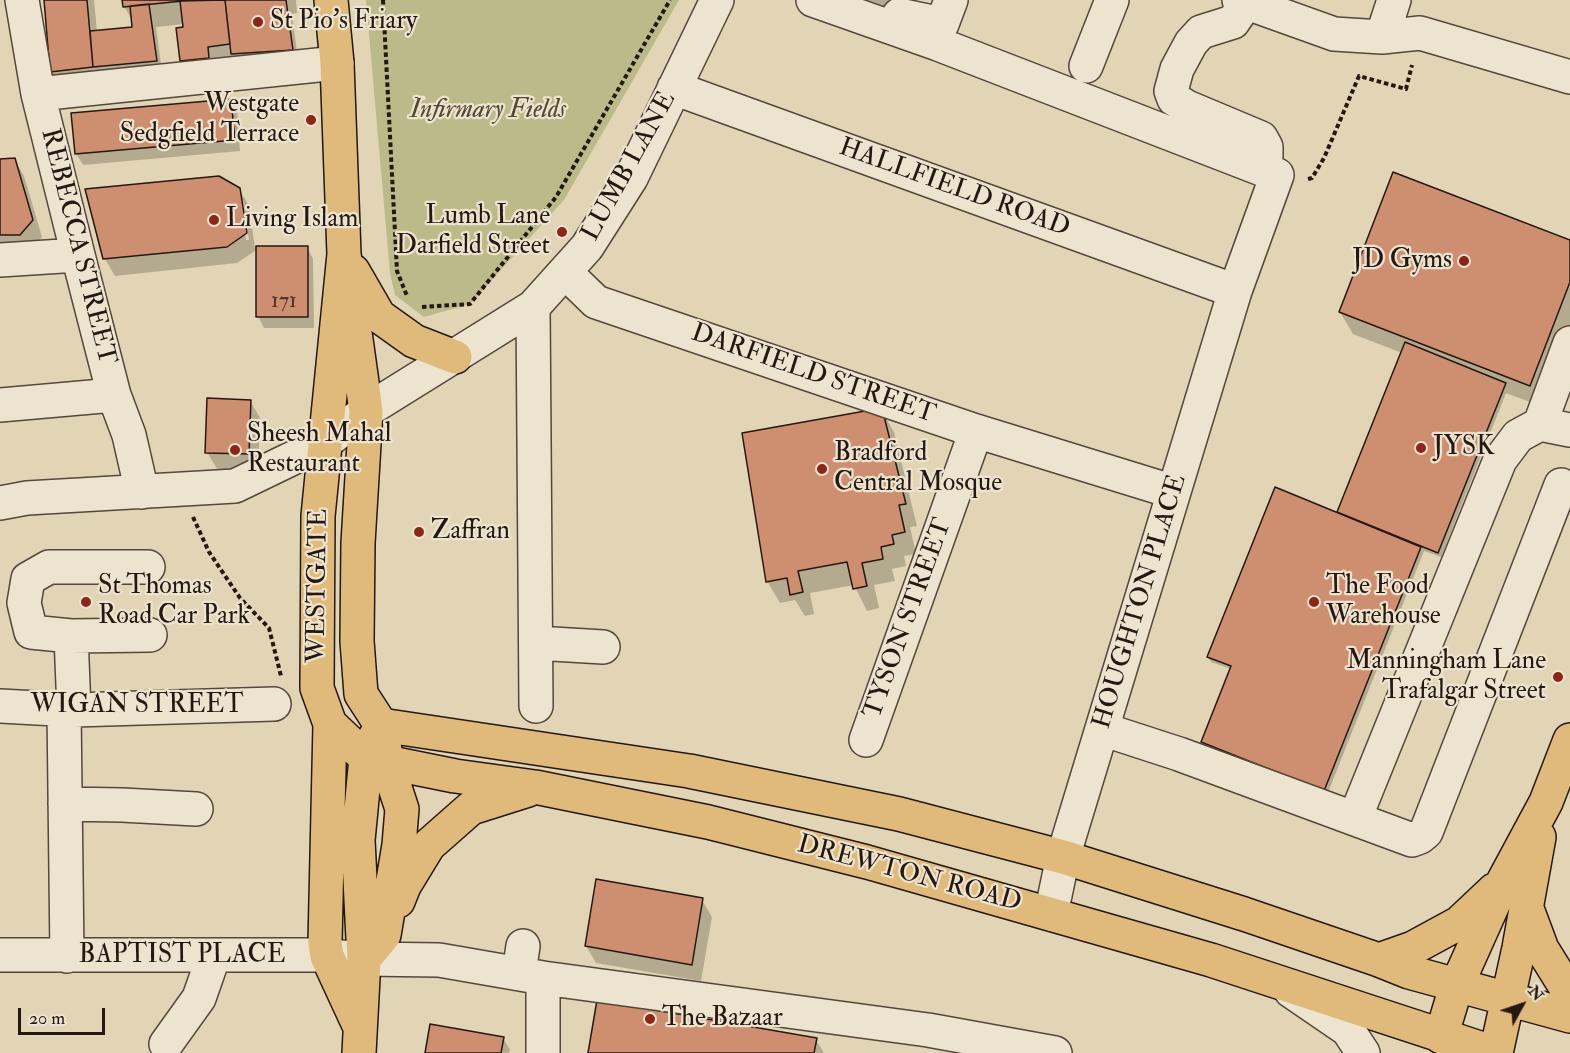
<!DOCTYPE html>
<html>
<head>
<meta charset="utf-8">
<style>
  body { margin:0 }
  #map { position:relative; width:1570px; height:1053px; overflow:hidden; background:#e1d5b5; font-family:"IM FELL Double Pica",serif }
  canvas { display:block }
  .north { position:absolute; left:1492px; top:975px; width:60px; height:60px; -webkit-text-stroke:4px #ece4cf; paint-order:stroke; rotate:50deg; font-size:16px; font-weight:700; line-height:24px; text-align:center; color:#251812 }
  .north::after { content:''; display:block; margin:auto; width:21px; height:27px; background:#251812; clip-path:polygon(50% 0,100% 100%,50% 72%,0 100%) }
  .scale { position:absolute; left:18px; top:1008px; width:87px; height:27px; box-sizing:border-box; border:3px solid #251812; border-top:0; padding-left:8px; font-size:18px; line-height:21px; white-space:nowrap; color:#251812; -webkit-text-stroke:4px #ece4cf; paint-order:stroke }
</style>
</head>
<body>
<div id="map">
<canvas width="1570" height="1053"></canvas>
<div class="north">N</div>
<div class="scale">20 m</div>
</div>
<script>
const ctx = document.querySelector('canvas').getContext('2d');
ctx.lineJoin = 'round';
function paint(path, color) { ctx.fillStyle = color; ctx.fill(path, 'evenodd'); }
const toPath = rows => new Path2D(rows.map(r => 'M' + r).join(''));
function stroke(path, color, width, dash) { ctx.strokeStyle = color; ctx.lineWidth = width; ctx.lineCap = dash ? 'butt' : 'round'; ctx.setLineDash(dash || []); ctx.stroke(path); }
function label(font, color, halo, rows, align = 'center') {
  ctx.font = font + ' "IM FELL Double Pica",serif'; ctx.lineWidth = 4.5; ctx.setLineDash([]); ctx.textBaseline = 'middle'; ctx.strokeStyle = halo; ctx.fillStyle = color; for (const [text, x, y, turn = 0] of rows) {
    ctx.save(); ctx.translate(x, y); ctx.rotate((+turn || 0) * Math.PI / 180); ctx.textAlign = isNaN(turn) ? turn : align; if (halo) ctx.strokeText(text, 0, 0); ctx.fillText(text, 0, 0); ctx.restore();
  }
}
const green = toPath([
  [366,0,679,0,564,200,470,304,424,317,395,295,390,273]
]);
const shadow = toPath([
  [45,0,94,0,97,32,134,28,133,22,124,6,124,0,296,0,297,13,292,14,298,60,239,65,234,56,213,58,214,69,188,72,181,61,184,24,156,27,162,72,61,88,51,71],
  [861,0,900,0,895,14],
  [230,100,237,111,240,151,83,165,76,153],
  [14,159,24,176,42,237,30,252,0,251,0,161],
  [239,189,249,206,255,248,307,247,313,259,314,328,264,328,258,316,258,249,237,263,115,276,105,259],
  [240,200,243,200,249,240,246,240],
  [1570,242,1570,336,1543,407,1506,393,1441,557,1424,551,1327,795,1205,747,1202,742,1231,669,1211,662,1208,657,1338,514,1402,353,1353,334,1340,312],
  [250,401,260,418,258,471,217,469,207,452],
  [881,410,894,432,917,526,910,527,916,554,904,556,906,566,892,569,895,581,874,585,879,608,867,611,854,585,810,593,814,614,805,616,795,600,780,603,767,581],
  [702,900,712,917,701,981,596,963,586,946],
  [503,1038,510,1050,509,1053,426,1053],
  [816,1040,824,1053,589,1053]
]);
const building = toPath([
  [44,0,87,0,93,67,50,72,44,0],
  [122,0,193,0,123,7,122,0],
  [225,0,230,44,208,47,209,58,180,61,176,28,183,27,180,1,225,0],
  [225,0,286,0,293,50,231,54,225,0],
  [149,4,157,61,93,67,90,31,132,27,130,6,149,4],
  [231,99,235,140,75,154,71,113,231,99],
  [15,158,33,220,20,235,0,235,0,159,15,158],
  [1393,172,1570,240,1570,282,1530,386,1339,312,1393,172],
  [219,176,240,188,247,233,227,247,103,259,85,189,219,176],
  [256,246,308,246,308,317,256,317,256,246],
  [1405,342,1506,383,1438,553,1337,512,1405,342],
  [207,398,251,400,249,454,205,453,207,398],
  [882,408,906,504,899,505,905,532,892,535,894,544,881,547,883,559,862,563,867,586,853,589,847,562,798,571,803,592,790,595,787,578,766,582,742,433,882,408],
  [1275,487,1421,547,1324,791,1201,742,1231,666,1207,657,1275,487],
  [596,879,703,898,692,965,585,946,596,879],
  [597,1000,817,1038,814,1053,588,1053,597,1000],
  [430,1024,504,1037,501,1053,425,1053,430,1024]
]);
const path = toPath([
  [383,0,397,271,407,296],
  [1308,179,1312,178,1324,158,1359,76,1406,89,1412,65],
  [422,307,470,304,556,197,670,0],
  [193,517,209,552,240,598,269,628,281,676]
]);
const minor = toPath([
  [22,0,38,94,78,255,114,395,129,435,142,492],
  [813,0,938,44,1277,175,1235,291,1063,857,1051,914],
  [1239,0,1334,34,1382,37,1420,33,1570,77],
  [1246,3,1233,22,1201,32,1191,43,1177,69,1171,91,1174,99,1187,107,1261,138,1266,147,1266,156,1261,169],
  [899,15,942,24,951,0],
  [1382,37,1394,0],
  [1086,66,1112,0],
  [674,88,1235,291],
  [38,94,337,63],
  [0,260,78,255],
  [565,272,596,302,976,431,1174,492],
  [533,307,536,706],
  [0,405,114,395],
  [1540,424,1570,343],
  [0,503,27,498,235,486,326,442,366,411,533,307,587,247,631,178,717,0],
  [148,567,49,567,28,579,24,603,31,632,71,636,150,635],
  [71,636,74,710],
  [536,643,603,647],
  [0,706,74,710,274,704],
  [64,709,67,956],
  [1102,729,1179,754,1412,840,1420,837,1426,832,1561,485],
  [866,740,976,431],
  [65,804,122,805,196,809],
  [1355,818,1500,460,1518,436,1540,424,1570,430],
  [0,955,317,955,364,959,439,960,543,978,928,1030,1055,1053],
  [519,973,523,946],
  [1291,991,1348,1030,1363,1053],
  [166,1044,199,998,214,955],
  [543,1053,543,978]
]);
const major = toPath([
  [331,0,337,63,344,254,366,411,358,543,357,641,361,694,381,725,387,763,402,809,399,845,384,935,364,959],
  [344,254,318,516,317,688,330,724,366,758,455,776,535,787,708,822,867,862,1211,960,1495,1053],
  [353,271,379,316,414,341,455,357],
  [330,724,325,943,327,956,358,1023],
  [381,725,689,771,899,814,1063,857,1244,914,1379,960,1409,972,1570,1016],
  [398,901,404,886,429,845,471,808,528,790],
  [1526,906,1542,949,1570,994],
  [1379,960,1413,948,1459,923,1494,890],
  [1441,1037,1456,987,1504,880,1546,802,1570,740],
  [359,1053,364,959,358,840,366,758,375,737],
  [1496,1053,1519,948,1539,837]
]);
const markers = [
  [258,22,6,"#8f2418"],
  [311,120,6,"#8f2418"],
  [214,220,6,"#8f2418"],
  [562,232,6,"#8f2418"],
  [1464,261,6,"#8f2418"],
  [1421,448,6,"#8f2418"],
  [235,450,6,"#8f2418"],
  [822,469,6,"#8f2418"],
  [419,532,6,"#8f2418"],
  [86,602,6,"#8f2418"],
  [1314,602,6,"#8f2418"],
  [1558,677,6,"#8f2418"],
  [650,1019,6,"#8f2418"]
];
const numberNames = [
  ["171",284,302]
];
const poiNames = [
  ["St Pio's Friary",270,22],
  ["Westgate",299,105,"right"],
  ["Sedgfield Terrace",299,135,"right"],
  ["Lumb Lane",550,217,"right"],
  ["Darfield Street",550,247,"right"],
  ["Living Islam",226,220],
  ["JD Gyms",1452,261,"right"],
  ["Sheesh Mahal",247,435],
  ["Restaurant",247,465],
  ["JYSK",1433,448],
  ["Bradford",834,454],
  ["Central Mosque",834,484],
  ["Zaffran",431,532],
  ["St Thomas",98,587],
  ["Road Car Park",98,617],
  ["The Food",1326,587],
  ["Warehouse",1326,617],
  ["Manningham Lane",1546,662,"right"],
  ["Trafalgar Street",1546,692,"right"],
  ["The Bazaar",662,1019]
];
const parkNames = [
  ["Infirmary Fields",488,111]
];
const streetNames = [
  ["LUMB LANE",630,167,-61],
  ["HALLFIELD ROAD",954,189,20],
  ["REBECCA STREET",77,247,76],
  ["DARFIELD STREET",813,375,19],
  ["WESTGATE",319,586,-89],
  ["HOUGHTON PLACE",1141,602,-73],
  ["TYSON STREET",909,619,-70],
  ["WIGAN STREET",137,706],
  ["DREWTON ROAD",909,875,15],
  ["BAPTIST PLACE",182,956]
];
paint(green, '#babb88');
paint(shadow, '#0003');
paint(building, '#ce8f70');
stroke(building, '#251812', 1.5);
stroke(minor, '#54473b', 36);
stroke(major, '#251812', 36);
stroke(path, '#251812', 4, [4.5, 3]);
stroke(minor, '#ece4cf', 33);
stroke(major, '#e0ba7a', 33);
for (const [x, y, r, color] of markers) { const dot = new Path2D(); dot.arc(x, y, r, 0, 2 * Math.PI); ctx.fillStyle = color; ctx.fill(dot); stroke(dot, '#ece4cf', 2); }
label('22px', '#4f362a', null, numberNames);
label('26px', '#251812', '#ece4cf', poiNames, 'left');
label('italic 26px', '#524935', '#ece4cf', parkNames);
label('26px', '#251812', '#ece4cf', streetNames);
</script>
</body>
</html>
